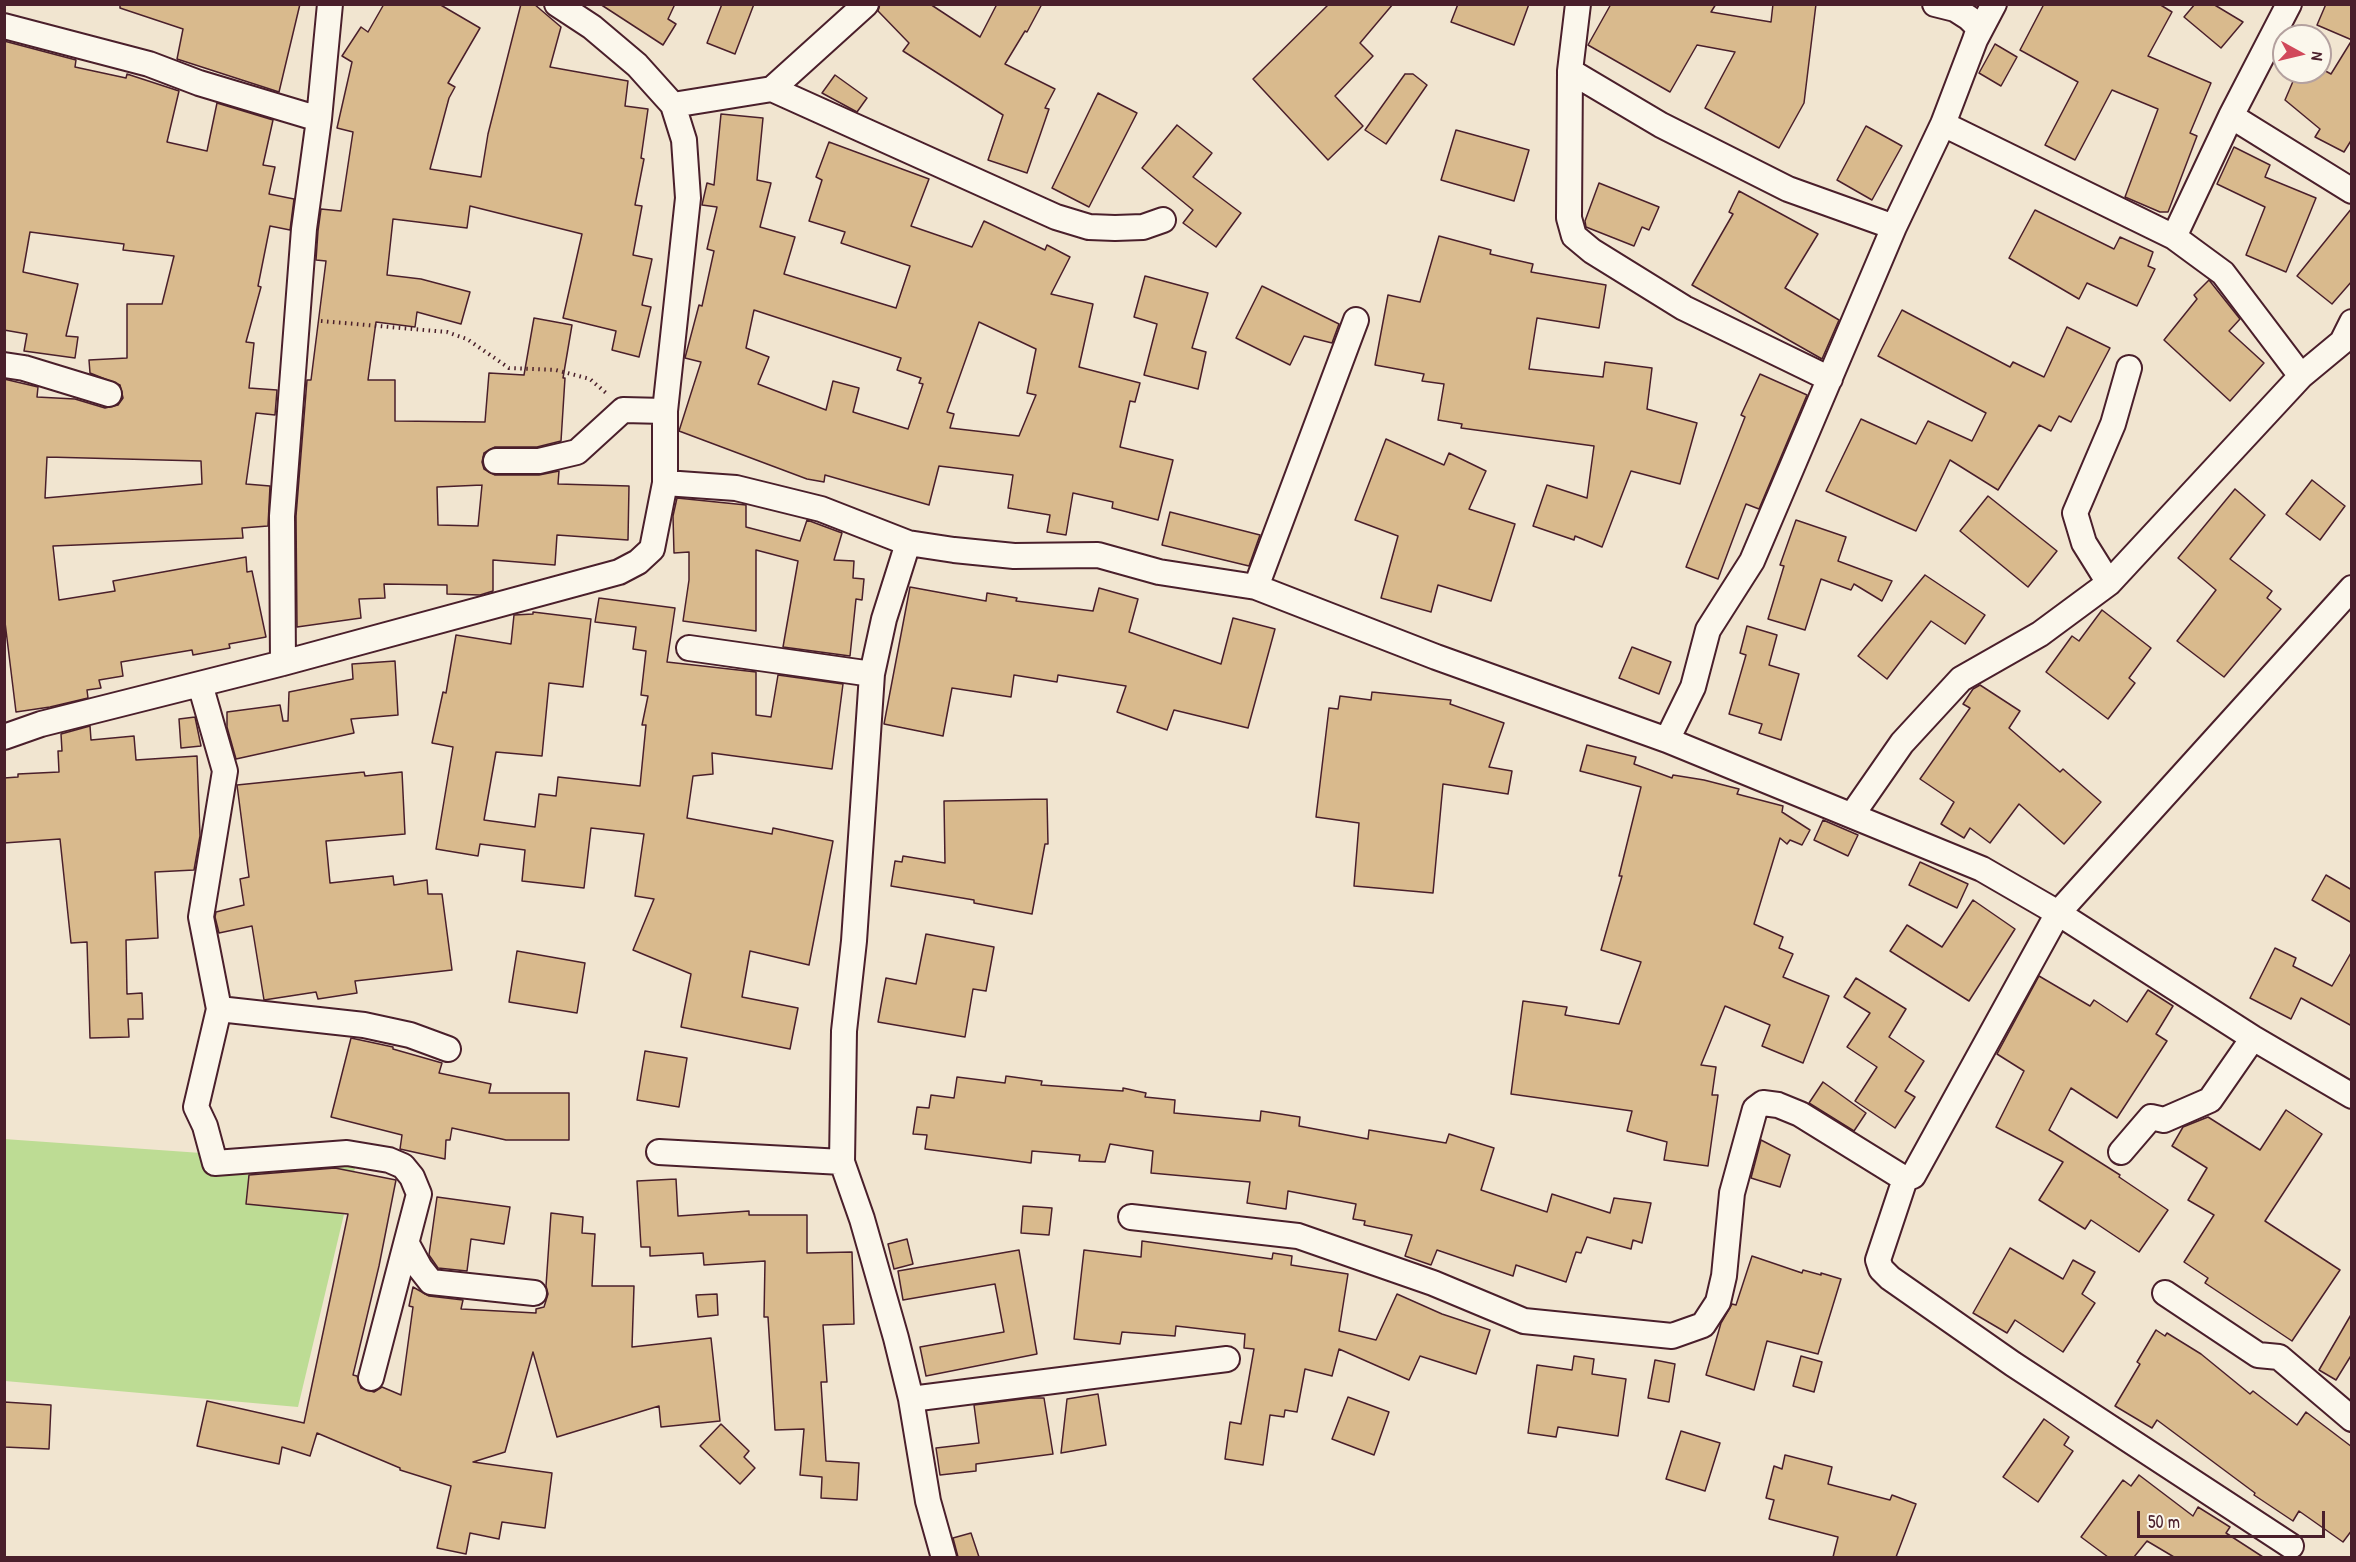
<!DOCTYPE html>
<html>
<head>
<meta charset="utf-8">
<style>
  body { margin:0 }
  #map { position:relative; width:2356px; height:1562px; overflow:hidden; background:#f1e5d0; font-family:"Patrick Hand",sans-serif }
  canvas { display:block }
  .frame { position:absolute; inset:0; border:6px solid #4a1f2b; pointer-events:none }
  .north { position:absolute; left:2272px; top:24px; width:60px; height:60px; box-sizing:border-box; background:#fbf7ec; border:2px solid #b4a19f; border-radius:50%; rotate:98deg; font-size:16px; font-weight:700; line-height:24px; text-align:center; color:#4a1f2b }
  .north::after { content:''; display:block; margin:auto; width:21px; height:27px; background:#d1495b; clip-path:polygon(50% 0,100% 100%,50% 72%,0 100%) }
  .scale { position:absolute; left:2137px; top:1511px; width:188px; height:27px; box-sizing:border-box; border:3px solid #4a1f2b; border-top:0; padding-left:8px; font-size:18px; line-height:21px; white-space:nowrap; color:#4a1f2b; -webkit-text-stroke:4px #fbf7ec; paint-order:stroke }
</style>
</head>
<body>
<div id="map">
<canvas width="2356" height="1562"></canvas>
<div class="frame"></div>
<div class="north">N</div>
<div class="scale">50 m</div>
</div>
<script>
const ctx = document.querySelector('canvas').getContext('2d');
ctx.lineJoin = 'round';
function paint(path, color) { ctx.fillStyle = color; ctx.fill(path, 'evenodd'); }
const toPath = rows => new Path2D(rows.map(r => 'M' + r).join(''));
function stroke(path, color, width, dash) { ctx.strokeStyle = color; ctx.lineWidth = width; ctx.lineCap = dash ? 'butt' : 'round'; ctx.setLineDash(dash || []); ctx.stroke(path); }
const green = toPath([
  [4,1139,356,1164,298,1407,5,1381]
]);
const building = toPath([
  [120,4,300,4,279,92,177,59,183,29,120,8,120,4],
  [384,4,439,4,480,28,448,83,455,87,449,98,430,169,481,177,488,134,521,4,534,4,561,27,550,67,628,81,625,106,648,109,641,158,644,159,635,205,642,206,633,255,652,259,642,305,651,307,639,357,612,350,616,331,563,318,582,234,470,206,467,228,393,219,387,275,421,279,470,292,461,324,417,312,415,327,376,322,368,380,395,380,395,421,485,422,489,373,524,375,534,318,572,325,563,378,565,378,561,441,537,447,495,447,484,453,482,462,484,469,495,475,539,475,559,471,558,484,629,486,628,540,557,535,555,565,493,560,493,591,480,595,447,594,447,585,384,584,385,598,359,599,361,618,297,627,296,516,307,380,311,380,326,261,316,260,318,231,321,209,341,211,353,132,337,128,352,62,342,56,361,27,368,32,384,4],
  [482,485,478,526,438,525,437,487,482,485],
  [600,4,675,4,668,19,676,24,663,45,600,4],
  [722,4,754,4,735,54,707,43,722,4],
  [880,4,930,4,980,37,997,4,1042,4,1027,32,1025,31,1005,64,1055,89,1045,108,1049,109,1027,173,988,160,1003,115,903,51,909,43,878,11,880,4],
  [1329,4,1393,4,1360,43,1373,56,1335,96,1363,126,1328,160,1253,79,1329,4],
  [1458,4,1529,4,1514,45,1451,22,1458,4],
  [1611,4,1716,4,1711,12,1771,22,1773,4,1816,4,1804,103,1779,148,1705,108,1735,52,1697,45,1670,92,1588,45,1611,4],
  [2044,4,2159,4,2172,12,2148,56,2211,83,2190,133,2197,136,2168,212,2160,212,2125,197,2158,109,2112,90,2075,160,2045,145,2078,82,2020,50,2044,4],
  [2195,4,2213,4,2243,22,2221,48,2184,17,2195,4],
  [2326,4,2352,4,2352,40,2317,25,2326,4],
  [2352,40,2352,139,2344,152,2315,137,2320,129,2285,100,2297,72,2320,72,2320,68,2331,74,2352,40],
  [4,41,76,60,75,67,126,78,127,74,179,91,167,142,207,151,217,103,273,120,263,165,275,167,269,194,294,199,290,230,270,226,258,286,261,287,246,342,254,343,249,388,277,390,275,415,256,413,246,484,270,486,268,526,242,528,243,538,53,546,59,600,115,591,113,581,246,557,247,572,252,571,266,637,229,644,230,648,193,655,192,650,121,662,123,676,99,680,101,688,87,690,88,698,50,707,16,712,4,614,4,379,38,387,37,397,75,399,105,408,118,405,123,398,120,385,90,373,89,360,127,358,127,304,162,304,174,256,123,250,124,244,30,232,23,272,78,284,66,336,78,337,75,358,24,351,27,334,4,330,4,41],
  [47,457,201,461,202,484,45,498,47,457],
  [1995,44,2017,57,2001,86,1979,73,1995,44],
  [1405,74,1413,74,1427,85,1386,144,1365,130,1405,74],
  [835,75,867,98,857,112,822,93,835,75],
  [1098,93,1137,113,1089,207,1052,188,1098,93],
  [721,114,763,118,757,180,771,183,760,227,795,237,784,274,896,308,910,266,841,243,845,232,809,221,822,180,816,177,829,142,929,179,911,226,972,247,984,221,1045,250,1047,245,1070,257,1051,294,1093,304,1079,367,1140,383,1135,402,1130,401,1120,447,1173,460,1158,520,1112,508,1113,502,1073,493,1066,535,1047,532,1050,515,1008,508,1013,475,939,466,929,505,825,475,824,482,807,479,679,431,701,362,685,358,699,305,702,306,714,251,707,249,717,207,702,205,707,183,714,185,721,114],
  [754,310,901,358,897,370,921,378,919,383,923,384,908,429,853,412,859,388,833,381,826,410,758,384,769,357,746,348,754,310],
  [979,322,1036,349,1027,393,1036,395,1019,436,950,428,954,414,947,412,979,322],
  [1177,125,1212,153,1193,177,1241,213,1216,247,1183,223,1193,210,1142,168,1177,125],
  [1866,126,1902,146,1872,200,1837,180,1866,126],
  [1456,130,1529,150,1514,201,1441,180,1456,130],
  [2234,147,2270,165,2265,177,2316,198,2286,272,2246,255,2265,207,2217,184,2234,147],
  [1599,183,1659,207,1649,230,1642,227,1634,246,1586,227,1585,221,1599,183],
  [1739,191,1818,234,1785,288,1839,320,1822,359,1692,285,1733,214,1729,212,1739,191],
  [2352,208,2352,281,2332,304,2297,276,2352,208],
  [2035,210,2114,249,2120,237,2153,252,2148,266,2155,269,2137,306,2087,283,2079,299,2009,258,2035,210],
  [1439,236,1491,250,1490,254,1533,264,1531,272,1606,285,1599,328,1537,318,1529,369,1603,377,1605,362,1652,368,1647,409,1697,423,1680,484,1631,471,1602,547,1575,536,1574,540,1533,526,1547,485,1587,498,1594,446,1461,428,1462,424,1438,420,1444,384,1422,381,1424,374,1375,365,1388,295,1420,302,1439,236],
  [1145,276,1208,293,1192,348,1206,352,1198,389,1144,375,1157,324,1134,317,1145,276],
  [2209,280,2240,319,2229,331,2264,363,2230,401,2164,340,2197,299,2194,295,2209,280],
  [1262,286,1339,324,1332,343,1304,336,1290,365,1236,338,1262,286],
  [1902,310,2010,367,2013,362,2044,377,2067,327,2110,348,2071,422,2059,416,2051,431,2039,425,1998,490,1950,460,1916,531,1826,491,1861,419,1916,444,1928,421,1972,441,1986,413,1878,356,1902,310],
  [1760,374,1807,395,1759,509,1746,504,1718,579,1686,567,1745,417,1741,415,1760,374],
  [1386,439,1444,465,1449,453,1486,471,1469,509,1515,524,1491,601,1438,585,1431,612,1381,598,1398,536,1355,520,1386,439],
  [2312,480,2345,506,2320,540,2286,514,2312,480],
  [2235,489,2265,515,2230,559,2272,591,2267,598,2281,609,2224,677,2177,641,2216,590,2178,558,2235,489],
  [1988,496,2057,551,2028,587,1960,531,1988,496],
  [677,498,746,505,746,527,800,541,807,520,842,533,834,560,854,561,853,578,864,579,862,600,856,599,850,656,783,647,798,561,756,550,756,631,683,621,689,580,689,552,674,553,673,516,677,498],
  [1170,512,1260,535,1249,566,1162,545,1170,512],
  [1796,520,1846,537,1838,561,1892,581,1882,601,1854,584,1851,590,1821,579,1805,630,1768,619,1784,566,1780,565,1796,520],
  [1925,575,1985,615,1965,644,1931,621,1887,679,1858,656,1925,575],
  [910,587,986,601,987,593,1017,598,1016,601,1093,611,1099,588,1138,599,1129,632,1221,664,1233,618,1275,629,1248,728,1174,710,1167,730,1117,712,1126,686,1058,675,1057,682,1014,675,1011,697,952,688,943,736,884,724,910,587],
  [599,598,675,608,667,662,756,672,756,715,771,717,778,675,843,684,832,769,712,753,713,774,693,776,687,818,772,834,773,828,833,841,809,965,750,951,742,997,798,1008,790,1049,681,1027,691,974,633,950,654,899,635,896,644,834,591,828,584,888,522,881,525,850,480,844,478,856,436,849,453,747,432,743,443,692,446,693,456,635,511,644,514,615,533,614,533,612,591,619,583,687,549,683,542,756,496,752,484,820,535,827,539,794,556,796,558,777,640,786,646,725,642,725,648,696,641,695,646,651,633,649,636,627,595,622,599,598],
  [2102,610,2151,648,2129,678,2135,683,2108,719,2046,672,2072,636,2079,641,2102,610],
  [1747,626,1777,635,1769,665,1799,674,1781,740,1759,733,1762,724,1729,714,1746,655,1740,653,1747,626],
  [1632,647,1671,662,1659,694,1619,678,1632,647],
  [395,661,398,715,351,719,354,733,236,759,227,727,227,712,280,705,283,721,288,721,289,692,353,679,352,664,395,661],
  [1980,685,2020,711,2009,728,2060,772,2063,769,2101,802,2064,844,2019,804,1990,843,1970,828,1964,838,1941,824,1954,802,1920,779,1970,708,1963,704,1973,689,1980,685],
  [1372,692,1451,700,1450,704,1504,723,1489,767,1512,771,1508,794,1443,784,1433,893,1354,886,1359,823,1316,817,1329,708,1338,709,1340,696,1371,700,1372,692],
  [195,717,201,746,181,748,179,719,195,717],
  [90,726,91,740,134,736,136,760,197,756,200,836,194,870,155,872,158,938,126,940,127,994,142,993,143,1019,128,1019,129,1037,90,1038,87,942,71,943,60,839,4,843,4,778,18,777,18,774,59,772,58,751,62,751,61,734,90,726],
  [1587,745,1636,757,1634,764,1672,778,1673,775,1704,780,1739,789,1737,794,1783,806,1782,812,1810,830,1802,845,1790,840,1787,844,1780,838,1754,924,1783,937,1779,948,1793,954,1783,977,1829,996,1803,1063,1762,1046,1770,1025,1725,1006,1701,1065,1716,1067,1712,1095,1718,1095,1708,1166,1664,1160,1667,1142,1627,1131,1632,1111,1511,1094,1523,1001,1567,1007,1565,1015,1619,1024,1641,962,1601,950,1622,876,1619,876,1641,787,1580,771,1587,745],
  [364,772,365,776,402,772,405,834,326,841,330,883,393,876,394,885,427,880,428,894,442,894,452,970,355,981,357,993,318,999,316,992,264,1000,252,926,219,933,215,917,216,912,244,905,240,879,249,877,237,785,364,772],
  [1047,799,1048,844,1045,844,1032,914,974,903,974,900,891,886,895,861,902,862,903,856,945,863,944,801,1047,799],
  [1823,820,1858,835,1848,856,1814,840,1823,820],
  [1920,862,1968,884,1957,908,1909,885,1920,862],
  [2326,875,2352,890,2352,923,2312,900,2326,875],
  [1973,900,2015,929,1969,1001,1890,951,1907,925,1942,947,1973,900],
  [926,934,994,947,986,991,973,989,965,1037,878,1022,886,978,916,984,926,934],
  [2275,948,2296,958,2293,966,2332,986,2352,951,2352,1026,2301,998,2291,1019,2250,998,2275,948],
  [517,951,585,963,577,1013,509,1002,517,951],
  [2039,976,2090,1006,2094,1000,2127,1022,2148,990,2173,1006,2156,1034,2167,1041,2117,1118,2071,1088,2049,1130,2120,1175,2119,1177,2168,1210,2139,1252,2091,1220,2085,1229,2039,1200,2063,1162,1996,1127,2024,1071,1997,1054,2039,976],
  [1856,978,1906,1009,1889,1037,1924,1061,1905,1091,1915,1097,1895,1128,1855,1101,1877,1067,1847,1047,1870,1013,1844,997,1856,978],
  [351,1038,393,1047,393,1049,442,1063,439,1073,491,1084,489,1093,569,1093,569,1140,506,1140,452,1128,450,1140,446,1140,445,1159,400,1149,402,1135,331,1117,351,1038],
  [645,1051,687,1058,679,1107,637,1100,645,1051],
  [1006,1076,1042,1081,1041,1085,1123,1091,1123,1088,1146,1093,1145,1097,1175,1100,1174,1113,1260,1121,1261,1111,1300,1117,1299,1126,1368,1139,1369,1130,1446,1143,1449,1134,1494,1148,1481,1190,1547,1212,1552,1194,1610,1213,1614,1198,1651,1203,1642,1243,1633,1240,1631,1249,1587,1237,1581,1253,1576,1252,1566,1282,1516,1265,1513,1276,1437,1250,1431,1265,1405,1256,1412,1235,1364,1225,1365,1221,1353,1219,1356,1204,1288,1191,1286,1209,1247,1203,1250,1182,1151,1173,1153,1151,1110,1144,1105,1162,1079,1161,1080,1155,1032,1151,1031,1163,925,1149,927,1135,913,1134,917,1107,929,1108,931,1095,954,1098,957,1077,1005,1083,1006,1076],
  [1823,1082,1866,1113,1854,1131,1809,1103,1823,1082],
  [2286,1110,2322,1134,2265,1221,2340,1270,2292,1341,2205,1283,2208,1278,2184,1262,2214,1215,2188,1200,2207,1168,2172,1146,2183,1127,2208,1117,2260,1150,2286,1110],
  [1761,1140,1790,1155,1780,1187,1751,1178,1761,1140],
  [335,1168,396,1180,379,1266,353,1375,357,1376,361,1388,374,1392,382,1387,401,1395,413,1307,409,1306,413,1287,429,1296,463,1300,461,1309,536,1313,536,1309,544,1307,548,1294,546,1286,551,1213,583,1217,582,1233,595,1234,592,1286,634,1286,632,1347,711,1338,720,1421,661,1427,659,1406,557,1437,533,1352,505,1452,473,1462,552,1473,545,1528,502,1522,499,1539,470,1533,466,1554,437,1548,451,1486,400,1470,400,1468,317,1433,310,1456,282,1447,279,1464,197,1446,207,1401,304,1423,348,1214,246,1204,249,1175,335,1168],
  [676,1179,678,1216,749,1211,749,1215,807,1215,807,1253,852,1252,854,1324,823,1325,827,1382,821,1382,826,1461,859,1463,857,1500,821,1498,822,1477,800,1475,804,1429,775,1430,768,1317,764,1317,765,1261,704,1265,703,1253,650,1256,650,1247,641,1247,637,1181,676,1179],
  [437,1197,510,1207,504,1244,471,1239,467,1271,438,1268,429,1255,437,1197],
  [1023,1206,1052,1208,1049,1235,1021,1233,1023,1206],
  [907,1239,913,1264,894,1269,888,1244,907,1239],
  [1142,1241,1272,1259,1273,1253,1292,1256,1291,1265,1348,1274,1339,1331,1376,1340,1397,1294,1442,1314,1490,1330,1476,1374,1420,1356,1409,1380,1339,1349,1332,1376,1305,1369,1297,1412,1285,1410,1284,1417,1270,1415,1263,1465,1225,1459,1230,1422,1241,1424,1254,1349,1244,1348,1245,1334,1176,1326,1175,1336,1122,1332,1120,1344,1074,1339,1084,1250,1141,1257,1142,1241],
  [2010,1248,2063,1279,2073,1260,2095,1272,2082,1294,2095,1303,2063,1352,2015,1320,2007,1333,1973,1313,2010,1248],
  [1019,1250,1037,1354,926,1376,920,1347,1004,1332,995,1284,903,1300,898,1271,1019,1250],
  [1752,1256,1802,1273,1803,1270,1821,1275,1821,1273,1841,1279,1818,1354,1767,1341,1754,1390,1706,1375,1721,1323,1732,1304,1736,1305,1752,1256],
  [717,1294,718,1315,698,1317,696,1295,717,1294],
  [2352,1313,2352,1354,2336,1380,2319,1370,2352,1313],
  [2156,1330,2165,1336,2167,1333,2201,1354,2250,1394,2253,1391,2297,1425,2306,1412,2352,1447,2352,1530,2343,1542,2299,1511,2293,1521,2254,1495,2255,1493,2157,1420,2152,1428,2115,1406,2140,1364,2137,1362,2156,1330],
  [1574,1356,1594,1359,1592,1374,1626,1379,1618,1436,1558,1427,1556,1437,1528,1433,1537,1365,1572,1370,1574,1356],
  [1801,1356,1822,1362,1814,1392,1793,1386,1801,1356],
  [1655,1360,1675,1364,1669,1402,1648,1398,1655,1360],
  [1098,1394,1106,1445,1061,1453,1067,1399,1098,1394],
  [1348,1397,1389,1412,1374,1455,1332,1439,1348,1397],
  [1030,1398,1044,1398,1053,1454,976,1464,976,1471,940,1475,936,1448,979,1443,974,1405,1030,1398],
  [4,1402,51,1405,49,1449,4,1447,4,1402],
  [2044,1419,2069,1437,2064,1445,2073,1451,2038,1502,2003,1477,2044,1419],
  [721,1424,749,1451,744,1457,755,1468,740,1484,700,1446,721,1424],
  [1681,1431,1720,1443,1705,1491,1666,1479,1681,1431],
  [1785,1455,1832,1467,1828,1484,1890,1500,1892,1495,1916,1504,1896,1557,1833,1557,1838,1537,1769,1519,1774,1500,1766,1498,1774,1466,1782,1469,1785,1455],
  [2139,1475,2193,1516,2198,1507,2230,1527,2226,1533,2263,1557,2174,1557,2147,1541,2134,1557,2108,1557,2081,1537,2123,1480,2131,1486,2139,1475],
  [971,1533,979,1557,958,1557,953,1538,971,1533]
]);
const path = toPath([
  [321,321,447,332,467,339,509,368,556,370,590,379,606,393]
]);
const minor = toPath([
  [1578,4,1570,71,1569,218,1574,236,1592,251,1684,308,1830,379],
  [1935,4,1955,9,1969,18,1979,28,1975,40],
  [4,26,149,64,199,83,319,119,304,229,282,516,283,663],
  [1570,71,1661,125,1788,189,1894,227],
  [772,89,866,4],
  [673,105,772,89,1056,217,1089,227,1115,228,1143,227,1163,220],
  [2231,116,2352,191],
  [319,119,330,4],
  [1943,124,2174,237,2223,273,2301,376],
  [2174,237,2231,116,2289,4],
  [4,365,24,368,109,394],
  [496,461,539,461,577,452,623,410,665,411],
  [665,483,736,488,821,509,908,543,954,550,1014,556,1098,555,1159,572,1256,587,1436,657,1667,740,1982,869,2058,913,2253,1038,2352,1096],
  [908,543,884,619,872,674,854,941,844,1031,842,1162,862,1219,896,1338,911,1399,928,1501,944,1558],
  [2109,583,2084,543,2075,513,2113,424,2129,368],
  [1256,587,1356,320],
  [689,648,872,674],
  [200,684,225,771,201,917,219,1009,196,1107,205,1126,215,1163,347,1153,389,1160,403,1166,412,1177,419,1194,371,1378],
  [4,737,41,724,283,663,619,572,638,562,652,549,665,483,665,411,688,198,684,140,673,105,637,65,592,27,557,4],
  [1667,740,1693,687,1708,630,1752,561,1894,227,1943,124,1975,40,1994,4],
  [1852,815,1902,743,1961,679,2040,634,2109,583,2301,376,2342,342,2352,322],
  [219,1009,364,1025,410,1035,448,1049],
  [659,1152,842,1162],
  [2121,1152,2151,1117,2164,1120,2210,1100,2253,1038],
  [1905,1179,1878,1260,1881,1269,1890,1278,2013,1364,2291,1546],
  [1131,1217,1298,1236,1433,1283,1524,1321,1672,1336,1703,1325,1718,1302,1724,1276,1732,1193,1755,1109,1763,1103,1778,1105,1800,1114,1905,1179,1913,1176,2058,913,2352,588],
  [407,1244,420,1268,431,1282,534,1293],
  [2165,1293,2258,1355,2279,1357,2352,1419],
  [911,1399,1227,1359]
]);
paint(green, '#bddc94');
paint(building, '#d9ba8d');
stroke(building, '#4a1f2b', 1.5);
stroke(minor, '#4a1f2b', 28);
stroke(path, '#4a1f2b', 4, [1.5, 4.5]);
stroke(minor, '#fbf7ec', 24);
</script>
</body>
</html>
